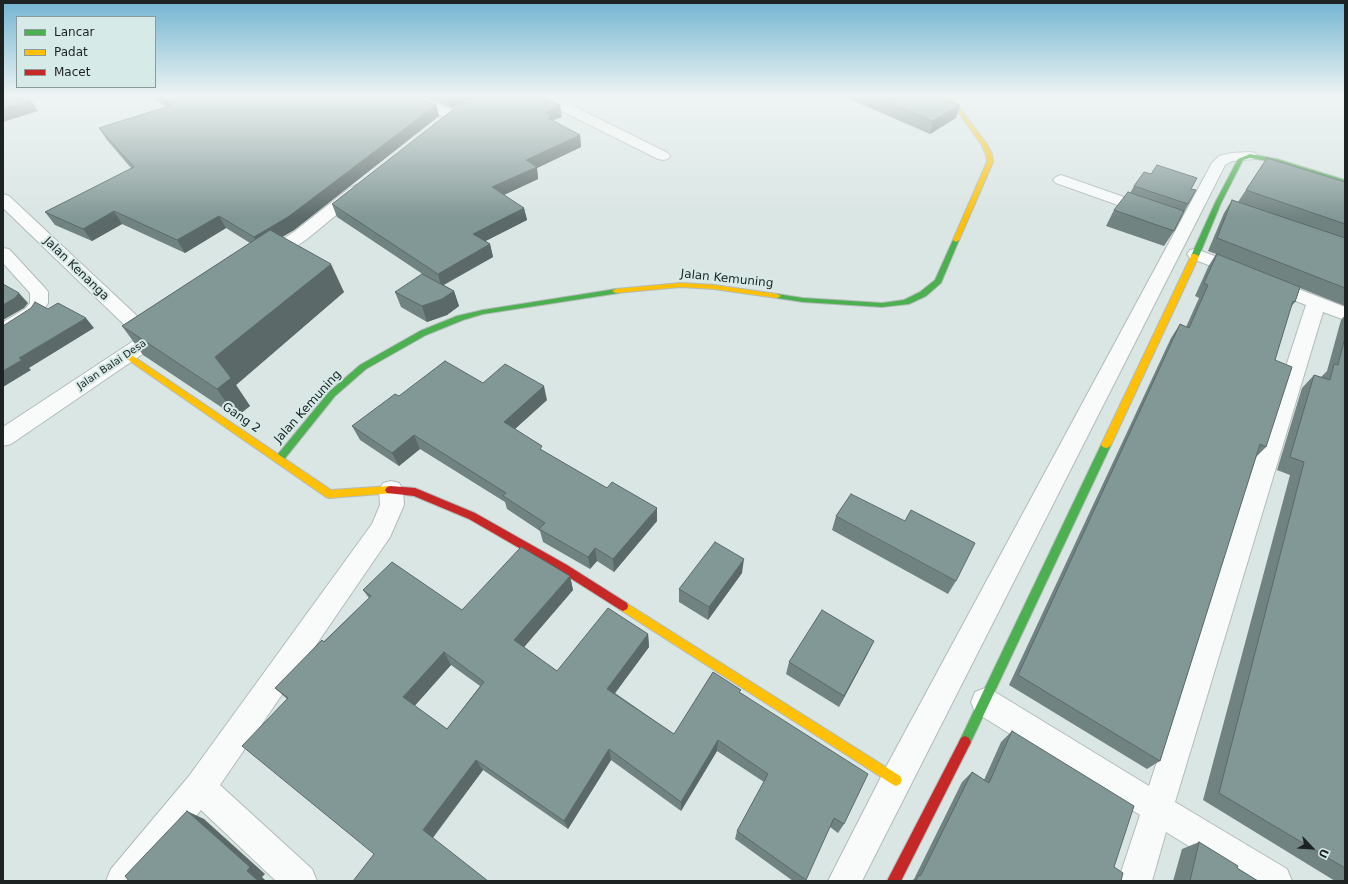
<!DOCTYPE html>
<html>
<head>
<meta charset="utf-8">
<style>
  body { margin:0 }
  #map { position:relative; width:1348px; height:884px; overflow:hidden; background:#dae6e4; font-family:"DejaVu Sans",sans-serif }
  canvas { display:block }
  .frame { position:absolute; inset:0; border:4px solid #1c2322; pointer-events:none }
  .legend { position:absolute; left:16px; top:16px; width:140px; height:72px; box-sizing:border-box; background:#d6eae8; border:1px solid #8c9a99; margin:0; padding:5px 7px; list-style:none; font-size:12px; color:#1c2322 }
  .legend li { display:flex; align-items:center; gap:8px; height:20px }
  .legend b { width:20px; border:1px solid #8c9a99 }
  .north { position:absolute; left:1292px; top:828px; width:40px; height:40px; -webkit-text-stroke:3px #d6eae8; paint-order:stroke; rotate:115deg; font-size:11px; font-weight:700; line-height:16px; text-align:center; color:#1c2322 }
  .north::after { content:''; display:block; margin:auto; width:14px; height:18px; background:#1c2322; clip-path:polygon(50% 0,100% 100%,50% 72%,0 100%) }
</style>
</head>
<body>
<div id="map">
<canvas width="1348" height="884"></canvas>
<div class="frame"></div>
<ul class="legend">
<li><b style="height:5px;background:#4caf50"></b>Lancar</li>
<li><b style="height:5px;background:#ffc107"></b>Padat</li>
<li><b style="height:5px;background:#c62828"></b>Macet</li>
</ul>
<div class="north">U</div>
</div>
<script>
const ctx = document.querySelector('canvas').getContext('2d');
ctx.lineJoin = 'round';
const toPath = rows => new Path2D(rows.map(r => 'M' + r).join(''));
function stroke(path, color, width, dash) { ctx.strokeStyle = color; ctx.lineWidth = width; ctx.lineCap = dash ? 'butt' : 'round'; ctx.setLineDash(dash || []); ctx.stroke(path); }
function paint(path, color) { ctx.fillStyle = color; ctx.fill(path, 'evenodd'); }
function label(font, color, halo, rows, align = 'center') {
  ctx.font = font + ' "DejaVu Sans",sans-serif'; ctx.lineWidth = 4; ctx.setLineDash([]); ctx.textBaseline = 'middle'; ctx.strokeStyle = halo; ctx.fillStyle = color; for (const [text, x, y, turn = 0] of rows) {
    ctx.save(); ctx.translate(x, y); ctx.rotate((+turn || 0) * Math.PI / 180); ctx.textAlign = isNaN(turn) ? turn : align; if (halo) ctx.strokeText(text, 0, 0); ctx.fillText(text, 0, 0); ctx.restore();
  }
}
const street = toPath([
  [398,95,415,95,457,112,459,115,457,118,452,119,447,118,400,98,398,95],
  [534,95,551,95,668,153,670,156,668,159,663,160,658,159,536,98,534,95],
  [1250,152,1255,153,1257,156,1255,159,1232,161,1225,165,862,881,828,881,885,769,1212,163,1219,156,1232,153,1250,152],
  [1061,175,1155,208,1157,211,1155,214,1149,216,1143,214,1056,183,1053,180,1056,177,1061,175],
  [357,185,363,187,365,190,363,193,307,239,272,263,266,264,260,263,257,259,260,255,295,231,351,187,357,185],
  [3,194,9,196,151,329,162,325,169,326,172,331,169,336,11,444,3,446,3,427,138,338,3,208,3,194],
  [3,248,9,249,45,288,48,292,48,303,39,317,10,336,3,337,3,322,25,309,30,303,30,293,3,263,3,248],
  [1196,249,1246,268,1249,272,1246,276,1240,277,1190,258,1187,254,1190,250,1196,249],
  [1270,278,1345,307,1345,320,1323,312,1175,802,1287,869,1292,881,1245,881,1166,832,1152,881,1118,881,1140,815,975,712,971,702,975,692,985,688,995,692,1149,786,1306,305,1264,288,1261,284,1264,280,1270,278],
  [391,481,399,483,403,490,404,505,390,537,220,785,312,869,317,881,276,881,201,810,144,881,106,881,111,869,189,776,372,524,380,505,379,490,383,483,391,481]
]);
const fast = toPath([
  [1250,154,1277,159,1345,180,1345,184,1274,162,1250,158,1243,160,1221,203,1199,256,1195,258,1192,258,1191,256,1215,203,1238,159,1250,154],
  [956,238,959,240,941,283,926,296,909,304,882,307,803,302,777,298,773,296,777,294,803,298,882,303,904,300,920,292,935,280,953,240,956,238],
  [616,289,620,291,619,293,483,314,463,320,426,335,366,369,335,396,282,462,276,462,274,459,329,392,360,365,420,331,457,316,483,310,616,289],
  [1106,442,1109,443,1111,445,969,746,965,748,961,746,959,742,961,738,1101,445,1103,443,1106,442]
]);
const slow = toPath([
  [946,95,950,95,986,143,992,154,993,162,959,240,956,242,953,240,987,162,986,154,981,144,946,95],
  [1192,254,1195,254,1199,256,1111,445,1109,447,1106,448,1103,447,1101,445,1192,254],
  [681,283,714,285,777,294,781,296,777,298,714,289,681,287,616,293,612,291,616,289,681,283],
  [127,352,331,490,390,486,393,487,395,490,393,493,329,498,326,497,124,357,123,355,124,353,127,352],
  [623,601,900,776,902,780,900,784,896,786,892,784,619,609,618,606,619,603,623,601]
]);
const jam = toPath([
  [390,486,415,488,475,513,567,565,627,603,628,606,627,609,623,611,619,609,559,571,469,519,414,496,387,493,385,490,387,487,390,486],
  [965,736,969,738,971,742,969,746,901,881,887,881,961,738,965,736]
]);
const wall = toPath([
  [151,95,412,95,436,105,439,116,294,230,282,237,344,292,236,385,250,406,236,417,143,355,122,326,250,243,226,228,185,253,122,224,92,241,55,225,45,212,131,168,107,140,99,128,166,107],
  [418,95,479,95,452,108],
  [663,95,676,95,668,97],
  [840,95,933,95,960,105,956,118,930,134],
  [562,117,553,121,580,135,581,147,537,168,538,179,504,195,524,208,527,220,485,241,490,244,493,257,444,285,454,291,459,306,447,315,427,322,401,307,395,292,424,275,337,217,332,204],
  [1267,158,1345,182,1345,306,1300,288,1295,302,1291,307,1275,360,1266,447,1255,458,1160,761,1147,769,1009,685,1171,338,1180,324,1186,327,1199,298,1195,296,1208,267,1216,254,1208,251,1224,213,1232,200,1238,202],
  [1134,186,1191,189,1196,190,1174,231,1164,246,1106,226,1114,210,1130,193],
  [1345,315,1345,881,1335,881,1203,800,1290,475,1277,470,1302,388,1314,375,1321,377,1327,371,1341,320],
  [483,383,547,400,515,429,543,451,607,488,657,521,614,572,597,561,590,569,543,542,540,531,507,509,505,502,420,449,399,466,360,440,352,426,399,396],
  [836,516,956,581,948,594,832,530],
  [742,573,708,620,679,602,679,589],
  [570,576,573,590,524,647,557,671,648,634,649,647,615,693,674,734,740,693,844,824,838,833,830,827,804,881,793,881,735,839,737,831,764,782,717,751,681,811,611,760,568,829,483,770,433,838,374,854,287,699,275,688,369,598,363,590,462,610],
  [451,665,480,686,447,729,414,706],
  [868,653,839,707,786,674,789,662],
  [1012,731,1114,867,1121,881,911,881,914,879,962,782,972,772,984,780,1001,742],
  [1199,842,1237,868,1258,881,1173,881,1182,849]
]);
const shadedWall = toPath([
  [23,95,40,95,25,99],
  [454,95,479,95,452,108,449,97],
  [668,95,676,95,668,97],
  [31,100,38,111,3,122,3,109],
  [436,105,439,116,294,230,260,250,254,237],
  [560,105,562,117,553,120,554,128,545,112],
  [960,105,956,118,930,134,933,121],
  [580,135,581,147,537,168,538,179,495,199,492,187,526,160],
  [524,208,527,220,476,246,473,234],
  [114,211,122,224,92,241,83,229],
  [219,216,226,228,185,253,177,240],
  [490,244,493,257,441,286,438,274],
  [331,264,344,292,236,385,250,406,236,417,217,389,215,357],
  [454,291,459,306,447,315,427,322,422,306],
  [19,293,28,303,24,308,3,320,3,305],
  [86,318,94,328,29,368,31,370,3,387,3,371,19,358],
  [544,386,547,400,507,436,504,422],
  [414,435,420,449,399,466,392,453],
  [657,508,657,521,614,572,613,559],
  [595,548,597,561,590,569,588,557],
  [744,559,742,573,708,620,709,607],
  [570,576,573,590,519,653,514,640],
  [648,634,649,647,610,700,607,689],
  [874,641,868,653,839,707,844,696],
  [444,652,451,665,412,709,403,697],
  [718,740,717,751,681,811,681,802],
  [609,749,611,760,568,829,564,821],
  [476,760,483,770,432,838,423,830],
  [187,811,204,819,265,874,262,877,266,881,258,881,247,871]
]);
const building = toPath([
  [3,95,25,95,31,100,3,109,3,95],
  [159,95,412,95,436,105,288,217,254,237,219,216,177,240,114,211,83,229,45,212,134,167,99,128,172,105,159,95],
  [444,95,454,95,449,97,444,95],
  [481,95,540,95,560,105,545,112,552,116,548,118,580,135,526,160,537,167,492,187,524,208,473,234,490,244,438,274,332,204,455,108,481,95],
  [871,95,933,95,960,105,933,121,871,95],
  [1267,158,1345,182,1345,224,1246,190,1267,158],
  [1157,165,1197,178,1191,189,1196,190,1188,204,1134,186,1144,172,1151,174,1157,165],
  [1128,192,1184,211,1174,231,1114,210,1128,192],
  [1232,200,1345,238,1345,288,1217,238,1232,200],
  [270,230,331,264,215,357,231,378,217,389,122,326,270,230],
  [1217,254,1300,287,1295,302,1293,301,1275,360,1292,367,1266,447,1260,444,1160,761,1018,675,1180,324,1189,328,1208,285,1204,283,1217,254],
  [422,274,454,291,442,299,422,306,395,292,422,274],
  [3,284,19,293,15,298,3,305,3,284],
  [35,302,48,309,58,303,86,318,19,358,22,360,3,371,3,326,31,308,35,302],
  [1345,337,1345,868,1219,793,1304,462,1290,457,1314,375,1330,380,1334,364,1338,365,1345,337],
  [445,361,483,383,505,364,544,386,504,422,542,446,540,449,607,488,612,482,657,508,613,559,595,548,588,557,539,529,545,523,503,496,506,493,414,435,392,453,352,426,395,394,399,396,445,361],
  [851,494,905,521,911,510,975,543,956,581,836,516,851,494],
  [715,542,744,559,709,607,679,589,715,542],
  [521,547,570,576,514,640,557,671,608,608,648,634,607,689,674,734,713,672,741,690,739,692,868,774,844,824,834,818,806,880,737,831,768,774,718,740,681,802,609,749,564,821,476,760,423,830,488,881,353,881,374,854,242,746,288,698,275,688,322,640,324,642,371,596,363,590,392,562,462,610,521,547],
  [444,652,484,682,447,729,403,697,444,652],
  [822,610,874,641,844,696,789,662,822,610],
  [1012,731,1134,806,1114,867,1123,873,1121,881,916,881,918,876,921,875,972,772,989,783,1012,731],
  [187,811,250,867,247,871,258,881,129,881,125,876,187,811],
  [1199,842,1238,866,1237,868,1258,881,1190,881,1199,842]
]);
const farStreetnames = [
  ["Jalan Balai Desa",112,365,-34]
];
const streetNames = [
  ["Jalan Kenanga",76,269,44],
  ["Jalan Kemuning",727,279,6],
  ["Jalan Kemuning",308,407,-48],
  ["Gang 2",241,418,35]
];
stroke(street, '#b2bbb9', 2);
stroke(fast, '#b2bbb9', 2);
stroke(slow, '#b2bbb9', 2);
stroke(jam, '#b2bbb9', 2);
paint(street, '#f9fbfb');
paint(fast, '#4caf50');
paint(slow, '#ffc107');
paint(jam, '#c62828');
paint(wall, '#708381');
paint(shadedWall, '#5b6a69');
paint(building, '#829896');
stroke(building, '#5b6a69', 1);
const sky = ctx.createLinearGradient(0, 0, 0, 218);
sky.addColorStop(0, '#72b4d1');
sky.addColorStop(0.44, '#eef4f3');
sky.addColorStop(1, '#eef4f300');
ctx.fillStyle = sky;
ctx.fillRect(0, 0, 1348, 218);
label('10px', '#1c2322', '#d6eae8', farStreetnames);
label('12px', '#1c2322', '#d6eae8', streetNames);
</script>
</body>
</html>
